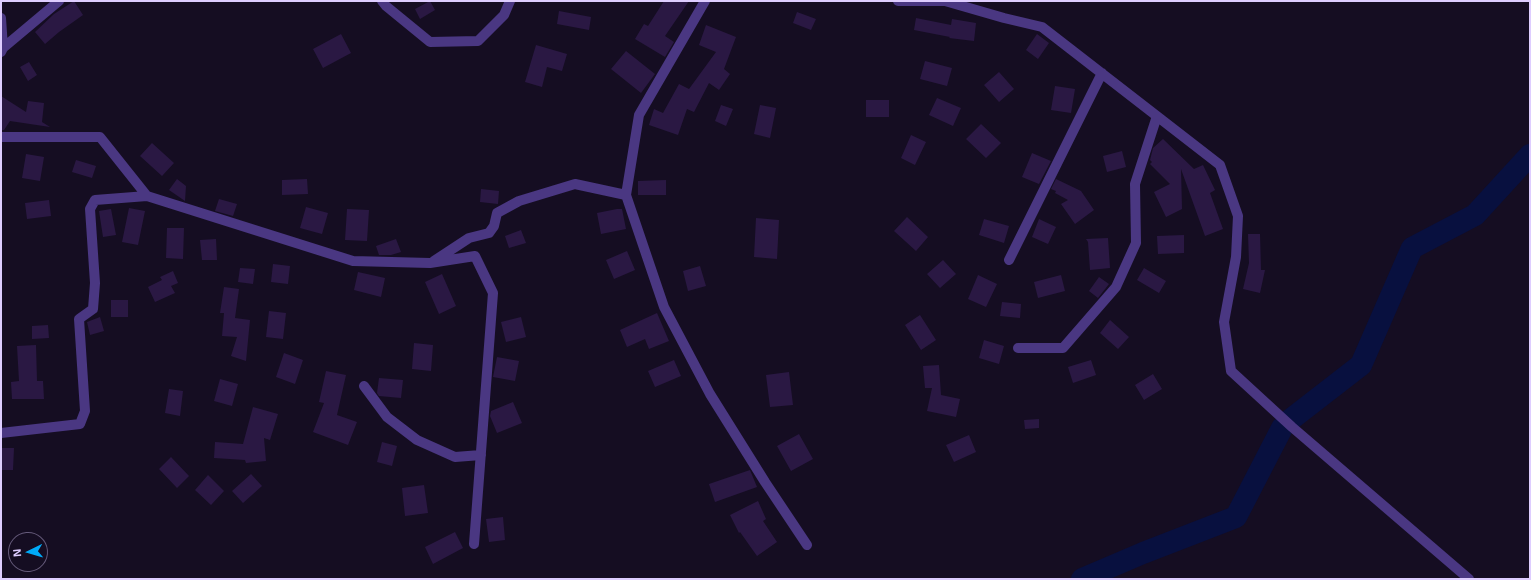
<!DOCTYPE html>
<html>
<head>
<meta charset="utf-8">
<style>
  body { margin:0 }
  #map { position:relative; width:1531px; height:580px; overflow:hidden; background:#150d22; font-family:Arial,sans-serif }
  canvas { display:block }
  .frame { position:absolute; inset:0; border:2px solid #decdff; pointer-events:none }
  .north { position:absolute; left:8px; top:532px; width:40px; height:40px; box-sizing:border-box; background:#150d22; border:1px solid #655a7a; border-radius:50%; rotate:265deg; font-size:11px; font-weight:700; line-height:16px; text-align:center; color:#decdff }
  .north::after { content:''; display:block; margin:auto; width:14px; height:18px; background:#00aaf8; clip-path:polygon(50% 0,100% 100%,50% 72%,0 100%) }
</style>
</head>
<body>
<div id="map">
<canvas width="1531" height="580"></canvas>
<div class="frame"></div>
<div class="north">N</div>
</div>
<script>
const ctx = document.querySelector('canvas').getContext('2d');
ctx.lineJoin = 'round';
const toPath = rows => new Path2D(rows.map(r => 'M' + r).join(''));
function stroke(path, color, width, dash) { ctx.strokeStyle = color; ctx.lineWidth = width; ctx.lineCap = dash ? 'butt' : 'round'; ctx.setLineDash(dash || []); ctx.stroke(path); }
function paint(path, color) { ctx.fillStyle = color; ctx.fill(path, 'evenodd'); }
const river = toPath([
  [1290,420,1361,365,1412,248,1475,215,1530,155],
  [1082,579,1143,553,1236,517,1282,428]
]);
const building = toPath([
  [74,1,83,15,59,32,45,44,35,32,54,14],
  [430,1,435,10,420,19,415,9],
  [664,1,689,1,665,36,674,42,665,57,635,39,644,24,648,26],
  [559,11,591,17,589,30,557,24],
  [797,12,816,19,811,30,793,23],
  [916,18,951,25,952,19,976,23,974,41,949,38,950,37,914,30],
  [706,25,736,37,724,69,730,74,719,90,709,83,694,112,687,109,678,135,649,125,654,109,663,113,679,84,689,89,716,52,699,45],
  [341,34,351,53,323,68,313,49],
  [1037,34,1049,43,1038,59,1026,50],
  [536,45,567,54,562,71,547,67,542,87,525,82],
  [626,51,655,74,641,93,611,69],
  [925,61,952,68,947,86,920,79],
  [29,62,37,75,28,81,20,67],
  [999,72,1014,89,999,102,984,85],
  [1055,86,1075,89,1071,113,1051,110],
  [1,96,26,112,28,101,44,103,42,122,50,127,10,121,4,130,1,130],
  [937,98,961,108,953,126,929,115],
  [866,100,889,100,889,117,866,117],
  [721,105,733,109,726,126,715,121],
  [760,105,776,108,770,138,754,134],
  [981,124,1001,143,986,158,966,139],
  [911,135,926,142,915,165,901,158],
  [1163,139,1194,169,1203,165,1215,190,1210,193,1223,229,1205,236,1181,169,1182,209,1166,217,1154,192,1170,184,1150,164,1152,162,1150,160,1153,148],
  [152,143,174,163,162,176,140,156],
  [1122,151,1126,167,1107,172,1103,156],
  [1032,153,1051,161,1039,184,1022,177],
  [26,154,44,157,40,181,22,178],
  [76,160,96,166,92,178,72,172],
  [177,179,186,186,185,201,169,190],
  [307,179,308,194,282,195,282,180],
  [1056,179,1081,191,1094,210,1075,224,1061,204,1068,200,1055,193,1056,191,1051,189],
  [666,180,666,195,638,195,638,181],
  [481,189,499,191,498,204,480,202],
  [219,199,237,204,233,216,215,211],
  [49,200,51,216,27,219,25,203],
  [306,207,328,213,322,234,300,228],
  [129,208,145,211,138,245,122,242],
  [111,209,116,235,103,237,99,211],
  [347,209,369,210,367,241,345,240],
  [617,209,622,209,626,229,601,234,597,213],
  [907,217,928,237,916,251,894,231],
  [756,218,779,220,777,259,754,257],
  [984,219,1009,226,1004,243,979,235],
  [1039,219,1056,227,1048,244,1032,237],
  [167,228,184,228,183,259,166,258],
  [521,230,526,243,509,248,505,236],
  [1248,234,1260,234,1261,270,1265,270,1260,293,1243,289,1249,263],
  [1184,235,1184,253,1158,254,1157,236],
  [1108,238,1110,268,1090,270,1088,242,1086,239],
  [216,239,217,260,202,260,200,240],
  [396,239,401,252,391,255,379,255,376,246],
  [627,251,635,270,614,279,606,260],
  [943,260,956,274,940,288,927,274],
  [273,264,290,266,288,284,271,282],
  [700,266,706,286,688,291,683,271],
  [240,268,255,269,253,284,238,282],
  [1144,268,1166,281,1159,293,1137,280],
  [173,271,178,283,171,286,175,293,155,302,148,287,162,280,160,277],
  [358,272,385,278,381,297,354,290],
  [442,274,456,306,439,314,425,282],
  [978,275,997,284,986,307,968,299],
  [1061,275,1065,291,1038,298,1034,282],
  [1099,277,1109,284,1098,298,1089,291],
  [224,287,239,289,235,318,250,320,246,361,231,356,237,337,222,336,224,313,220,313],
  [111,300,128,300,128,317,111,317],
  [1002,302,1021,304,1020,318,1000,316],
  [269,311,286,313,283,339,266,337],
  [657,313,669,341,649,349,645,339,627,347,620,330],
  [920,315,936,340,921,350,905,325],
  [100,317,104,331,90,335,87,322],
  [521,317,526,337,506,342,501,322],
  [1110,320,1129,337,1118,349,1100,333],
  [48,325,49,338,32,339,32,326],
  [984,340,1004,346,999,364,979,358],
  [414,343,433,345,431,371,412,369],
  [36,345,37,381,43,381,44,399,12,399,11,382,19,381,17,346],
  [284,353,303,360,295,384,276,377],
  [497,357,519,361,515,381,493,377],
  [674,360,681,376,655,387,648,371],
  [1091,360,1096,375,1073,383,1068,367],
  [939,365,941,395,960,399,956,417,927,411,932,388,925,388,923,366],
  [326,371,346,375,337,415,357,422,348,445,313,432,324,403,319,402],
  [789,372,793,405,770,407,766,375],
  [1153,374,1162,389,1144,400,1135,385],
  [379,378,403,380,401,398,379,396,377,393],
  [220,379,238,384,232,406,214,401],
  [169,389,183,391,180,416,165,413],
  [513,402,522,423,497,433,490,416,491,411],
  [253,407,278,414,270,440,264,438,266,461,246,463,245,460,214,458,215,442,243,444],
  [1039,419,1039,428,1025,429,1024,420],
  [799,434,813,459,791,471,777,446],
  [969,435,976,452,954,462,946,445],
  [382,442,397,446,392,466,377,462],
  [2,448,14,448,13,470,1,470],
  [171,457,189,476,177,488,159,469],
  [750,470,757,487,715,502,709,484],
  [251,474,262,486,243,503,232,491],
  [208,475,224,491,211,505,195,490],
  [424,485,428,513,405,516,402,488],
  [758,501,766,519,763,521,777,542,757,556,740,532,739,533,730,515],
  [503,517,505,540,489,542,486,519],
  [455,532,463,548,433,564,425,547]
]);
const minor = toPath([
  [382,1,386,6,430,42,478,41,504,15,510,1],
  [705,1,639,115,626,195,664,307,710,394,765,482,807,545],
  [898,1,945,1,1004,18,1042,27,1220,165,1238,216,1236,257,1224,322,1231,371,1292,427,1469,579],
  [1,18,3,48],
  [1,52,3,48,59,1],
  [1,137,100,137,147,196,353,261,430,263,475,256,493,293,474,544],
  [1009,260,1102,73],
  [434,261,469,238,489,233,494,226,497,213,519,201,575,184,626,195],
  [1018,348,1063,348,1116,287,1136,243,1135,184,1157,116],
  [364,386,387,417,417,440,455,457,481,455],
  [1,433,80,424,85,411,79,319,93,309,95,283,90,209,95,200,147,196]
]);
stroke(river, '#08103f', 22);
paint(building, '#2a1843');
stroke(minor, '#4a3782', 10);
</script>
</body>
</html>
